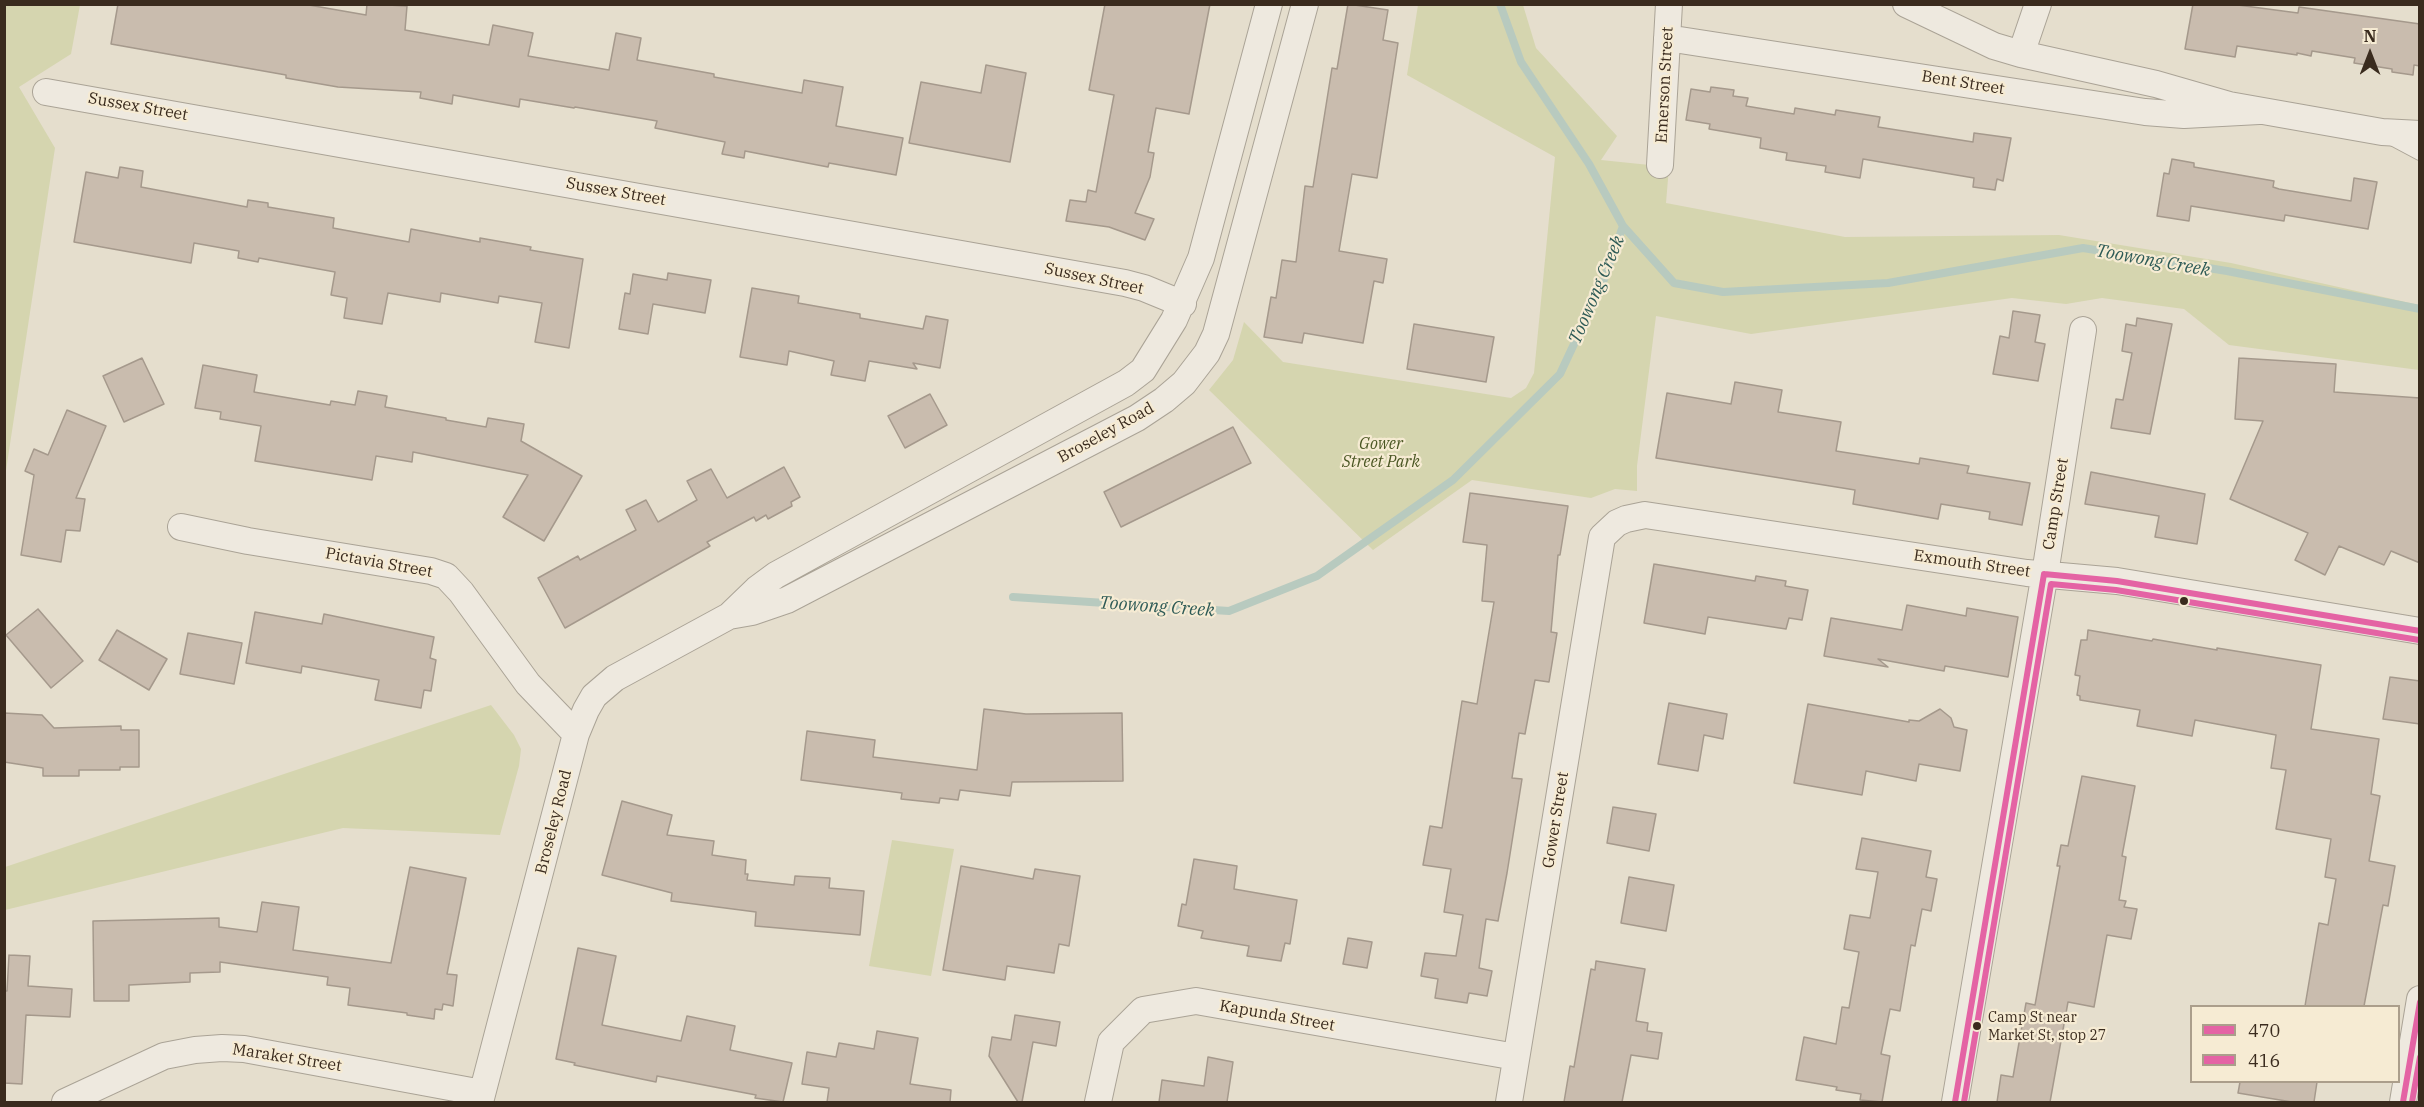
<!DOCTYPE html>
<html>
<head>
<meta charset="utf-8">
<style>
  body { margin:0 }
  #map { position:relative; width:2424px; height:1107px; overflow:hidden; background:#e5decd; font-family:"IBM Plex Serif",serif }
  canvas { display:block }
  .frame { position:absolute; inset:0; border:6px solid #3a2b1e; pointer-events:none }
  .legend { position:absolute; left:2190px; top:1005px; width:210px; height:78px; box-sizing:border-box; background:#f6ebd3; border:2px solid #ab9e8b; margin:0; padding:8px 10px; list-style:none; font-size:18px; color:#3a2b1e }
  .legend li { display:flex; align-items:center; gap:12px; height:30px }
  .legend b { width:30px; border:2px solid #ab9e8b }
  .north { position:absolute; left:2340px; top:24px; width:60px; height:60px; -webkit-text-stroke:4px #f6ebd3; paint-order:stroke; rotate:0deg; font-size:16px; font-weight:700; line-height:24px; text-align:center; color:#3a2b1e }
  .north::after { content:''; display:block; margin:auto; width:21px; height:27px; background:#3a2b1e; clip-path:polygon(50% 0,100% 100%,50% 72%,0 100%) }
</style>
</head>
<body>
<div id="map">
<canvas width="2424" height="1107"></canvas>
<div class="frame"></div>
<ul class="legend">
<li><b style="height:8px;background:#e463a4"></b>470</li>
<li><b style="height:8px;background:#e463a4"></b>416</li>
</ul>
<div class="north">N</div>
</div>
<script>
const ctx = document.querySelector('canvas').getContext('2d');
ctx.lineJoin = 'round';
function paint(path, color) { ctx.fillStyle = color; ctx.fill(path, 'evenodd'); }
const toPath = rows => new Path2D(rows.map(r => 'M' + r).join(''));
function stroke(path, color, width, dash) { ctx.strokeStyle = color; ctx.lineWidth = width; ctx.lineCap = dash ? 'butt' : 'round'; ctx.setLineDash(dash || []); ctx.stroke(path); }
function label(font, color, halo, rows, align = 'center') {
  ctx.font = font + ' "IBM Plex Serif",serif'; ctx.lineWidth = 4.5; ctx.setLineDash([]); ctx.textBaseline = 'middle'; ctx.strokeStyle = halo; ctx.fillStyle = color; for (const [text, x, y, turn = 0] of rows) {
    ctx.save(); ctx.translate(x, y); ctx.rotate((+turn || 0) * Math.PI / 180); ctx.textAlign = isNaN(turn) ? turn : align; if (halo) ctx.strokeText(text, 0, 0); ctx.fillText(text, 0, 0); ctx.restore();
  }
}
const green = toPath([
  [4,5,80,5,71,54,19,87,55,148,5,477],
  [1418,5,1523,5,1536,48,1617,136,1601,160,1669,167,1666,203,1845,237,2059,235,2231,263,2419,305,2419,370,2229,345,2184,309,2102,298,2066,304,2012,298,1751,334,1656,316,1637,466,1637,491,1615,489,1591,498,1472,480,1373,550,1209,390,1233,360,1244,322,1283,362,1511,398,1526,388,1534,373,1555,157,1407,75],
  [491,705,514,735,521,749,519,766,500,835,343,828,5,910,5,867],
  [892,840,954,849,931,976,869,966]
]);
const stream = toPath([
  [1500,4,1521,62,1589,164,1623,226,1674,283,1723,292,1888,283,2083,248,2227,271,2420,309],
  [1013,597,1229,611,1317,576,1453,480,1560,374,1603,282,1623,226]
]);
const building = toPath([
  [118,4,303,4,366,15,367,4,407,6,405,30,489,45,493,25,533,33,528,56,609,70,616,33,641,38,637,60,714,74,714,77,802,93,804,80,843,87,836,126,903,138,896,175,829,163,828,167,745,151,744,158,722,154,725,142,655,128,657,121,575,107,574,108,520,99,519,107,453,95,452,104,420,98,421,92,338,87,286,78,286,75,111,44,118,4],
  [1105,4,1210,4,1189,114,1156,108,1148,152,1154,153,1150,177,1135,213,1154,219,1145,240,1109,227,1066,221,1070,200,1086,202,1088,190,1096,192,1114,95,1089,90,1105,4],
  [1348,4,1388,10,1383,40,1398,43,1377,178,1352,174,1339,251,1387,259,1383,283,1374,281,1363,343,1304,333,1302,343,1264,337,1271,297,1276,298,1282,260,1296,262,1305,186,1313,187,1332,68,1337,69,1348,4],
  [2193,4,2230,4,2298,13,2299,7,2420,24,2420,66,2414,65,2413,75,2392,72,2392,69,2354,63,2355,58,2312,51,2311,56,2297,53,2297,55,2237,46,2235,57,2185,49,2193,4],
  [986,65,1026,73,1010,162,909,143,921,82,981,93,986,65],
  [1711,87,1734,90,1733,96,1748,98,1746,106,1794,114,1795,108,1835,115,1836,110,1880,117,1878,127,1973,142,1974,133,2011,138,2003,181,1997,179,1995,190,1973,187,1974,178,1863,159,1860,178,1825,172,1826,166,1786,160,1787,153,1760,148,1761,138,1709,129,1710,124,1686,120,1691,89,1710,92,1711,87],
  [2172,159,2194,163,2194,167,2274,181,2273,187,2279,189,2351,201,2354,178,2377,182,2368,229,2285,215,2284,221,2191,206,2189,221,2157,216,2164,173,2169,174,2172,159],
  [120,167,143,171,141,187,247,207,248,200,268,203,268,207,334,218,333,228,409,242,411,229,480,242,480,238,531,247,530,250,583,259,569,348,535,342,542,303,499,296,498,303,441,293,440,302,388,293,382,324,344,318,347,298,331,295,335,272,259,258,258,262,238,258,239,251,194,243,191,263,74,242,86,172,118,178,120,167],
  [668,273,711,280,705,313,653,304,648,334,619,329,625,293,630,294,633,274,667,280,668,273],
  [752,288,799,296,798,303,860,314,860,318,923,329,926,316,948,320,940,368,913,363,917,369,869,361,865,381,831,375,834,361,789,351,787,365,740,357,752,288],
  [2013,311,2040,315,2035,342,2045,344,2038,381,1993,374,2000,336,2009,338,2013,311],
  [2137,318,2172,324,2150,434,2111,428,2116,399,2123,400,2132,353,2122,351,2126,324,2136,326,2137,318],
  [1414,324,1494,337,1486,382,1407,369,1414,324],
  [142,358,164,404,124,422,103,376,142,358],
  [2239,358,2336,364,2334,392,2420,398,2420,563,2391,551,2384,565,2339,546,2325,575,2295,560,2308,533,2230,499,2263,421,2235,419,2239,358],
  [203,365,257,375,254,392,330,405,331,401,355,405,358,391,387,396,385,407,446,418,446,420,486,427,488,418,524,424,521,441,582,476,544,541,503,517,528,475,413,452,412,462,376,456,372,480,255,461,261,426,220,419,221,412,195,408,203,365],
  [1735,382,1782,390,1778,412,1841,422,1836,451,1919,464,1920,458,1969,466,1967,473,2030,483,2022,525,1989,519,1990,512,1941,504,1938,519,1853,504,1855,490,1656,458,1667,393,1731,404,1735,382],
  [930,394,947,425,905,448,888,416,930,394],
  [67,410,106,426,76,498,85,499,80,531,66,530,61,562,21,555,34,475,25,471,34,449,48,455,67,410],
  [1233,427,1251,463,1121,527,1104,492,1233,427],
  [784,467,800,497,791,502,792,506,768,519,766,515,756,521,754,517,707,542,710,546,565,628,538,578,578,556,580,560,636,530,626,510,646,500,658,522,697,500,687,481,711,469,727,498,784,467],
  [2091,472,2205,494,2197,544,2155,537,2159,516,2085,504,2091,472],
  [1470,493,1568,506,1560,555,1558,555,1551,632,1557,633,1549,682,1535,680,1525,734,1519,733,1512,778,1522,779,1507,873,1498,921,1486,919,1479,968,1492,971,1487,996,1469,993,1467,1003,1435,998,1438,979,1421,976,1425,953,1456,956,1463,915,1444,912,1451,869,1423,865,1430,826,1442,828,1462,701,1477,704,1494,602,1482,601,1487,545,1463,542,1470,493],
  [1654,564,1755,581,1756,576,1786,581,1785,586,1808,590,1802,620,1789,618,1786,629,1708,617,1705,634,1644,623,1654,564],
  [1907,605,1966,616,1967,608,2018,617,2008,677,1945,666,1944,671,1878,659,1888,667,1824,656,1831,618,1902,630,1907,605],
  [38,609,83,661,51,688,6,635,38,609],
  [255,612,322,624,324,614,434,637,430,658,436,660,431,691,424,690,421,708,375,700,379,680,302,666,301,673,246,663,255,612],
  [117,630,167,659,149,690,99,660,117,630],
  [2088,630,2152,641,2153,639,2217,650,2217,648,2321,665,2311,729,2379,739,2371,794,2380,796,2369,861,2395,866,2388,906,2383,905,2364,1006,2305,1006,2319,923,2328,925,2336,879,2325,877,2331,839,2276,829,2286,770,2271,768,2276,735,2195,720,2192,736,2137,726,2140,710,2080,700,2080,696,2077,695,2080,676,2075,675,2081,640,2087,640,2088,630],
  [188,633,242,643,234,684,180,674,188,633],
  [2390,677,2420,681,2420,724,2383,719,2390,677],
  [1669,703,1727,714,1723,739,1704,735,1698,771,1658,764,1669,703],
  [1808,704,1909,722,1909,720,1919,721,1940,709,1951,718,1954,727,1967,730,1960,771,1919,764,1916,781,1866,771,1862,795,1794,783,1808,704],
  [984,709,1026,714,1122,713,1123,781,1012,782,1010,796,960,790,958,800,940,798,939,803,901,799,902,793,801,780,807,731,875,740,873,757,977,770,984,709],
  [4,713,42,715,54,728,121,726,121,730,139,730,139,767,120,767,120,770,79,770,79,776,43,776,43,768,4,762,4,713],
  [2082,776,2135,786,2122,856,2126,857,2119,900,2126,901,2124,907,2137,909,2131,939,2107,935,2094,1007,2068,1002,2050,1102,1997,1102,2001,1075,2013,1077,2026,1003,2035,1005,2060,866,2057,866,2061,845,2068,846,2082,776],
  [622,801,672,815,667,835,714,841,712,855,746,860,745,874,748,874,747,880,794,885,795,876,830,878,829,888,864,891,860,935,755,926,756,912,671,901,672,893,602,875,622,801],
  [1613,807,1656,814,1649,851,1607,843,1613,807],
  [1862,838,1931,851,1926,877,1937,879,1931,911,1922,909,1915,946,1911,945,1900,1011,1890,1009,1881,1054,1890,1056,1882,1102,1860,1100,1861,1094,1836,1090,1837,1087,1796,1080,1804,1037,1836,1044,1842,1007,1849,1008,1859,952,1844,949,1850,915,1870,918,1878,872,1856,869,1862,838],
  [1194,859,1237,866,1234,889,1297,900,1290,944,1285,943,1281,961,1247,956,1249,946,1201,938,1203,931,1178,926,1182,904,1186,905,1194,859],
  [961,866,1033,879,1035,869,1080,876,1069,946,1059,944,1054,973,1007,966,1005,980,943,970,961,866],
  [410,867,466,878,447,974,457,975,453,1006,443,1004,442,1010,435,1009,434,1019,407,1015,407,1013,348,1005,350,988,327,985,328,977,220,962,220,972,190,973,190,982,129,985,129,1001,94,1001,93,921,219,918,219,927,257,932,262,902,299,907,293,950,391,963,410,867],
  [1629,877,1674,885,1666,931,1621,923,1629,877],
  [1348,938,1372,942,1367,968,1343,964,1348,938],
  [578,948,616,956,602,1025,681,1041,687,1016,735,1026,730,1050,792,1063,783,1102,755,1098,756,1095,657,1076,656,1082,574,1065,575,1063,556,1059,578,948],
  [9,955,30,956,28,986,72,989,70,1017,26,1015,22,1084,4,1083,4,991,7,991,9,955],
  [1596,961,1645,969,1636,1021,1648,1023,1647,1031,1662,1033,1658,1059,1631,1055,1622,1102,1564,1102,1570,1066,1574,1067,1591,969,1595,970,1596,961],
  [1015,1015,1060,1022,1056,1046,1033,1042,1022,1102,1018,1102,989,1056,992,1037,1011,1040,1015,1015],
  [877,1031,918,1038,910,1084,951,1090,950,1102,827,1102,829,1088,802,1084,807,1052,836,1057,839,1043,874,1049,877,1031],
  [1208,1057,1233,1062,1227,1102,1159,1102,1162,1080,1204,1086,1208,1057],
  [2240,1082,2317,1082,2314,1102,2292,1102,2238,1093,2240,1082]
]);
const service = toPath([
  [2390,137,2420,153]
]);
const minor = toPath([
  [1906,4,1994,46,2021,54,2156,84,2229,105,2382,132,2420,134],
  [1667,38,2145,112,2184,115,2259,111],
  [2021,54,2038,4],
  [46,92,1125,283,1144,288,1183,304],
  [1660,165,1669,4],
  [181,527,248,541,431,571,446,576,461,592,528,684,576,734],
  [729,616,752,612,787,600,1137,418,1164,400,1184,383,1207,353,1216,334,1305,4],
  [65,1102,164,1056,195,1050,222,1048,244,1049,482,1093],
  [480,1102,576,734,586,710,594,696,615,678,729,616,757,589,776,575,1126,383,1143,370,1174,320,1201,258,1269,4],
  [1098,1102,1111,1042,1143,1010,1196,1001,1516,1057],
  [1509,1102,1602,537,1617,523,1626,519,1645,515,2027,573,2117,581,2420,631],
  [1955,1102,2047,561,2083,330],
  [2403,1102,2420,999]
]);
const bus1 = toPath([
  [2044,574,2117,581,2420,631],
  [1955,1102,2044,574],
  [2403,1102,2420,1002]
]);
const bus2 = toPath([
  [1964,1102,2051,584,2116,590,2419,640],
  [2412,1102,2420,1057]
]);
const markers = [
  [2184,601,5,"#3a2b1e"],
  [1977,1026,5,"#3a2b1e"]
];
const busNames = [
  ["Camp St near",1988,1018],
  ["Market St, stop 27",1988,1036]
];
const streetNames = [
  ["Bent Street",1963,83,9],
  ["Emerson Street",1665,85,-87],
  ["Sussex Street",138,107,10],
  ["Sussex Street",616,192,10],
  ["Sussex Street",1094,279,12],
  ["Broseley Road",1106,433,-29],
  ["Camp Street",2056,504,-81],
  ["Pictavia Street",379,563,10],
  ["Exmouth Street",1972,564,8],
  ["Gower Street",1556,820,-81],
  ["Broseley Road",554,822,-76],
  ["Kapunda Street",1277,1016,10],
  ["Maraket Street",287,1058,9]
];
const parkNames = [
  ["Gower",1381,444],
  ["Street Park",1381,462]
];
const waterNames = [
  ["Toowong Creek",2153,261,10],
  ["Toowong Creek",1597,290,-67],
  ["Toowong Creek",1157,607,4]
];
paint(green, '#d5d5af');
stroke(stream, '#b8cabf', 8);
paint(building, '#c9bcae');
stroke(building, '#a5998c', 1.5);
stroke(service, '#aaa396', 16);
stroke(minor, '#aaa396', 28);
stroke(service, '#eee9df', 14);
stroke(minor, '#eee9df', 26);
stroke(bus1, '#e463a4', 6);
stroke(bus2, '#e463a4', 6);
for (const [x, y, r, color] of markers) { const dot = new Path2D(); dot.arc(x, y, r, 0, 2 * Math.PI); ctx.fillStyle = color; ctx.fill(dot); stroke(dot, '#f6ebd3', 2); }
label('14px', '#3a2b1e', '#f6ebd3', busNames, 'left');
label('16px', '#3a2b1e', '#f6ebd3', streetNames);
label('italic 16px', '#4b5724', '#f6ebd3', parkNames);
label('italic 18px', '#2d5a56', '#f6ebd3', waterNames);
</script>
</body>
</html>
